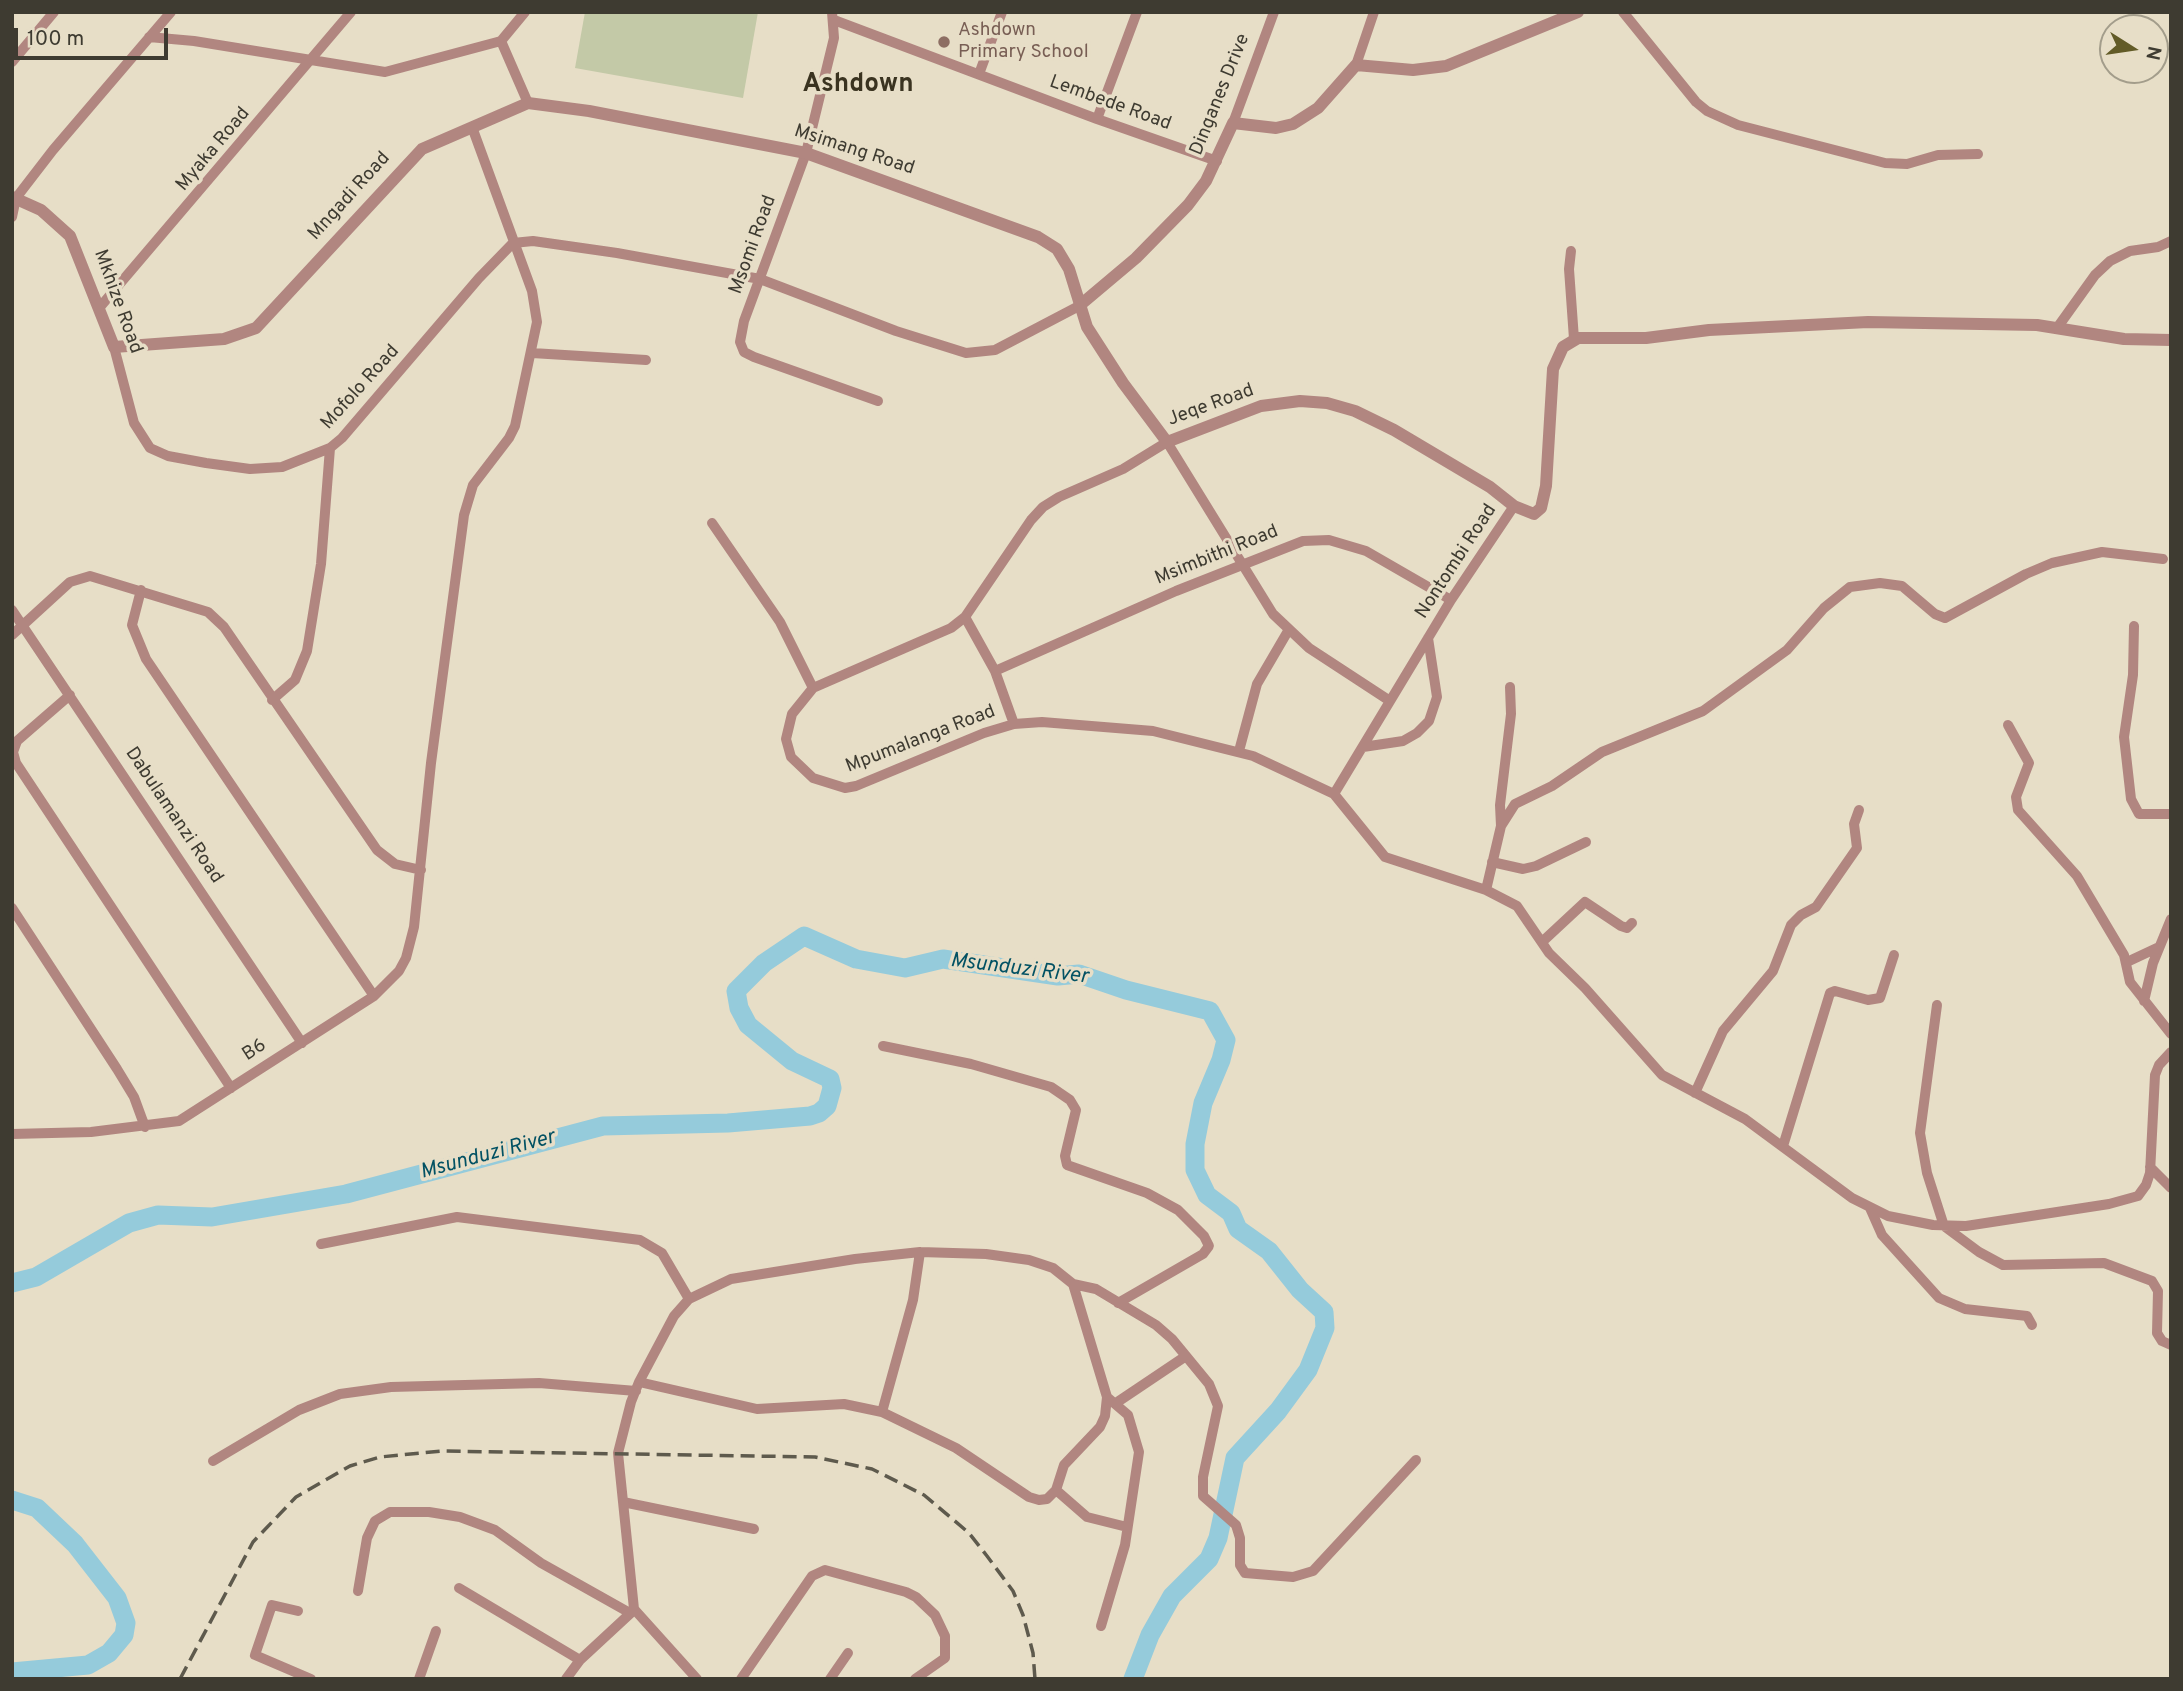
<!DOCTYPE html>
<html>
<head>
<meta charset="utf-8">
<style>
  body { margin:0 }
  #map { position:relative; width:2183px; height:1691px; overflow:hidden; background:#e7dec7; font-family:Overpass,sans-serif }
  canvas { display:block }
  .frame { position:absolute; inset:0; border:14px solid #3e3b31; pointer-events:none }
  .north { position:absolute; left:2099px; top:14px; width:70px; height:70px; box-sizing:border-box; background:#e7dec7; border:2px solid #a39d8b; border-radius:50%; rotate:102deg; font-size:19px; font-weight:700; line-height:28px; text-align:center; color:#3e3b31 }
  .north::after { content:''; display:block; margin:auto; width:24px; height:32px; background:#625b27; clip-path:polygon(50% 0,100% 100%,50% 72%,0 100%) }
  .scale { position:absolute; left:14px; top:28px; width:154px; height:32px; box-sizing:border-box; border:4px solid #3e3b31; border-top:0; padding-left:9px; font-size:21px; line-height:24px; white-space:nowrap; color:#3e3b31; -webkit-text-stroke:5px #e7dec7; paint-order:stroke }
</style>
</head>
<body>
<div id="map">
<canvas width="2183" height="1691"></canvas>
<div class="frame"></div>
<div class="north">N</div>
<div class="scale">100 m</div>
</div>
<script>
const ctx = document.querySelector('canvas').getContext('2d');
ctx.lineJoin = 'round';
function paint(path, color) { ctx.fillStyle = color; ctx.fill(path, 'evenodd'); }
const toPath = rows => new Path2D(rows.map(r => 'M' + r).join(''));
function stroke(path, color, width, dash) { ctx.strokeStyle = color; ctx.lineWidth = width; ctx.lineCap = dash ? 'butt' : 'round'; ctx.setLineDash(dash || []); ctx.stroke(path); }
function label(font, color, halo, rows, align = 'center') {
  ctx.font = font + ' Overpass,sans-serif'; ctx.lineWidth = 7; ctx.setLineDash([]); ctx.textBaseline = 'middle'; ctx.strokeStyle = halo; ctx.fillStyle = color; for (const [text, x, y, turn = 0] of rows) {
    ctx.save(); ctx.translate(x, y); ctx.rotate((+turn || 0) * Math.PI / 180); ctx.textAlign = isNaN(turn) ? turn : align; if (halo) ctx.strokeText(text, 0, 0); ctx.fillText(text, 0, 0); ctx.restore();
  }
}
const green = toPath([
  [585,12,758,12,743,98,575,68]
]);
const river = toPath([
  [12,1283,36,1277,129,1223,158,1215,212,1217,346,1194,603,1126,728,1123,810,1116,819,1113,827,1106,832,1088,830,1079,792,1061,748,1025,739,1008,736,991,764,963,804,936,856,959,905,968,943,959,1058,976,1079,974,1126,990,1210,1011,1226,1040,1221,1060,1203,1103,1195,1144,1195,1170,1207,1195,1231,1213,1238,1229,1269,1251,1300,1290,1324,1312,1325,1328,1308,1370,1278,1411,1235,1458,1218,1538,1209,1559,1172,1596,1150,1635,1133,1679],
  [12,1500,37,1508,75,1544,117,1598,126,1623,124,1635,109,1653,88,1665,12,1672]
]);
const minor = toPath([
  [832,12,834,38,806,153,744,321,740,342,744,352,754,357,878,401],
  [1623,12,1696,102,1707,111,1738,125,1885,163,1907,164,1938,155,1978,154],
  [834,20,1097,119,1217,161],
  [149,37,194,41,385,72,501,41],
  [501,41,528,103],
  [501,41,525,12],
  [12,62,54,12],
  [1356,65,1374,12],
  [979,74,1002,12],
  [1097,119,1137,12],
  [1233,123,1274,12],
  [12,217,16,198,53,150,171,12],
  [513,243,533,241,617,253,760,279,896,331,966,353,995,350,1079,306],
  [1571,251,1569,269,1574,339],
  [100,307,351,12],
  [2057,328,2095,275,2110,261,2130,251,2158,247,2171,241],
  [114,347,134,423,150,448,168,456,206,463,250,469,282,467,330,448,342,438,479,278,513,243],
  [532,353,646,360],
  [712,523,780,622,813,688,792,714,786,739,791,757,813,778,845,788,856,786,984,733,1014,724,1042,722,1153,731,1253,756,1334,794,1385,857,1486,890,1517,906,1549,953,1585,988,1662,1075,1745,1119,1852,1198,1888,1216,1933,1225,1966,1226,2109,1204,2138,1196,2146,1185,2150,1173,2155,1075,2159,1065,2171,1052],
  [141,590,132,625,146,659,374,996],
  [12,610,302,1043],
  [965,617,995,671,1014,724],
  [2134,626,2133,675,2124,737,2131,799,2139,814,2171,814],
  [12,635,70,582,90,576,208,612,224,627,377,850,395,864,421,870],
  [995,671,1176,591,1303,541,1329,540,1366,551,1451,600],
  [813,688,951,628,965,617,1031,520,1043,507,1059,497,1123,469,1167,442,1273,614,1309,648,1390,701],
  [70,695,17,741,13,752,16,763,231,1088],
  [272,700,295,680,307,651,321,564,330,448],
  [2008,725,2029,763,2016,797,2018,810,2077,876,2124,955,2130,982,2171,1034],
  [1363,747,1403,741,1417,733,1429,721,1437,697,1428,638],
  [1239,751,1257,684,1288,631],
  [1334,794,1451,600,1514,506],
  [1501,826,1500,805,1511,714,1510,687],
  [1492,862,1523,869,1536,866,1586,842],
  [1486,890,1501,826,1515,804,1552,786,1602,752,1703,711,1787,650,1824,608,1850,587,1880,583,1902,586,1935,614,1945,618,2026,574,2052,563,2102,552,2163,559],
  [12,908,117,1069,134,1097,145,1127],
  [1542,942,1585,902,1621,926,1627,928,1632,923],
  [2127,962,2159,947],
  [2144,1001,2153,963,2171,919],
  [1937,1005,1920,1133,1927,1173,1944,1226,1979,1252,2003,1265,2104,1263,2152,1281,2158,1291,2157,1333,2162,1341,2171,1345],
  [883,1046,971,1064,1051,1087,1070,1100,1076,1110,1065,1156,1067,1165,1147,1193,1178,1210,1204,1236,1209,1246,1203,1254,1118,1303],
  [1695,1093,1723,1031,1773,971,1791,925,1801,915,1816,907,1857,848,1854,824,1859,810],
  [12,1134,91,1132,179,1121,374,996,399,971,406,958,414,927,431,763,464,515,473,485,509,438,515,426,537,322,532,291,472,127],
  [1783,1146,1830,993,1835,991,1868,1000,1880,998,1894,955],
  [2150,1167,2171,1188],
  [1870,1208,1882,1235,1939,1298,1965,1309,2027,1316,2032,1325],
  [321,1244,457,1217,640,1240,662,1253,689,1299],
  [1073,1284,1096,1289,1156,1325,1172,1339,1209,1384,1218,1406,1203,1477,1203,1496,1236,1525,1240,1538,1240,1565,1245,1573,1293,1577,1313,1571,1416,1460],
  [639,1382,757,1409,844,1404,882,1412,956,1448,1029,1497,1039,1500,1047,1499,1056,1490,1064,1465,1100,1427,1105,1416,1107,1397,1073,1284,1053,1268,1029,1260,986,1254,920,1252,855,1259,731,1279,689,1299,674,1316,639,1382,631,1402,618,1453,634,1609,697,1679],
  [1116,1403,1186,1356],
  [882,1412,913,1300,920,1252],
  [213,1461,299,1410,340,1394,391,1387,539,1383,636,1391],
  [1056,1490,1087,1517,1127,1527],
  [623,1502,754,1529],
  [459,1588,580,1660],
  [358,1591,367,1538,375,1521,390,1512,429,1512,460,1517,495,1530,541,1563,630,1613],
  [298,1611,272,1605,255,1655,311,1679],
  [1101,1626,1125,1545,1139,1452,1128,1415,1107,1397],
  [419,1679,436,1631],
  [566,1679,580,1660,634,1610],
  [741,1679,812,1576,825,1570,906,1592,916,1597,935,1615,945,1636,945,1658,915,1679],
  [830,1679,848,1653]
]);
const tertiary = toPath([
  [12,197,41,210,70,236,114,347,224,339,256,328,422,149,528,103,589,111,806,153,1038,237,1057,249,1069,269,1087,327,1123,383,1167,442,1261,406,1300,401,1327,403,1355,411,1394,430,1490,487,1514,506,1534,514,1541,508,1546,486,1553,369,1563,347,1578,338,1646,338,1709,330,1868,322,2037,325,2124,339,2171,340],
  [1079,306,1136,258,1188,205,1206,181,1233,123,1276,128,1293,124,1318,108,1356,65,1413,70,1446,66,1578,12]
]);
const rail = toPath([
  [180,1679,253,1542,296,1497,350,1466,380,1457,442,1451,815,1457,872,1469,924,1495,969,1533,987,1556,1013,1591,1023,1615,1033,1653,1035,1679]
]);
const markers = [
  [944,42,7,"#8d6e63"]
];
const educationNames = [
  ["Ashdown",958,31],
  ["Primary School",958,53]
];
const streetNames = [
  ["Dinganes Drive",1221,95,-68],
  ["Lembede Road",1110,104,20],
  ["Myaka Road",214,150,-50],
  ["Msimang Road",854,151,18],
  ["Mngadi Road",350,197,-48],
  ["Msomi Road",754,245,-70],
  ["Mkhize Road",117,302,70],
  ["Mofolo Road",361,388,-48],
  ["Jeqe Road",1211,406,-20],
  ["Msimbithi Road",1217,556,-22],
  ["Nontombi Road",1457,562,-57],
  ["Mpumalanga Road",921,740,-21],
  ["Dabulamanzi Road",173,816,56],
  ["B6",255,1051,-33]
];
const waterNames = [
  ["Msunduzi River",1019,970,7],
  ["Msunduzi River",488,1156,-15]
];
const districtNames = [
  ["Ashdown",858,86]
];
paint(green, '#c3c9a7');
stroke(river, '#95cbdb', 19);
stroke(minor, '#b18680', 10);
stroke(tertiary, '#b18680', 12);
stroke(rail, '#5e5a4d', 3.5, [14, 7]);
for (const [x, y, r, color] of markers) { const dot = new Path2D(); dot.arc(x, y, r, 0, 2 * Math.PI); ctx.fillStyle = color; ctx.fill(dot); stroke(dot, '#e7dec7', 2.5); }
label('19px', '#785e54', '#e7dec7', educationNames, 'left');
label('19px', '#3e3b31', '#e7dec7', streetNames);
label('italic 21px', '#025163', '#e7dec7', waterNames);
label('bold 26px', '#3a3320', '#e7dec7', districtNames);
</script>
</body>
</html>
